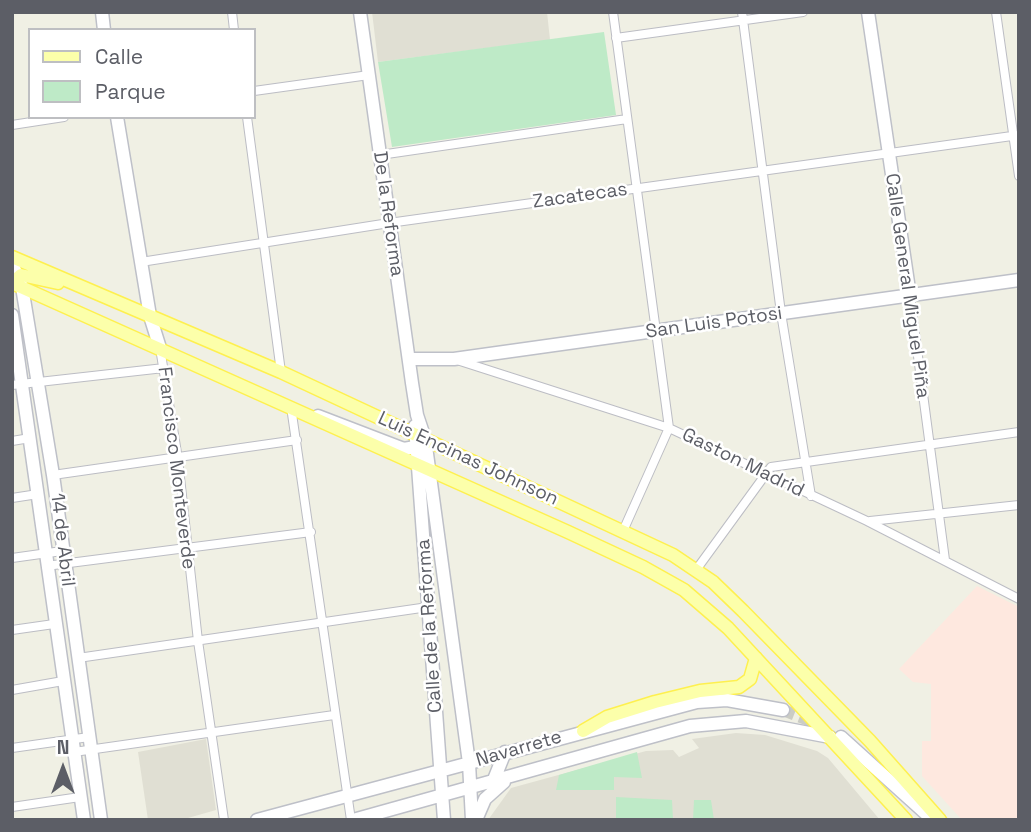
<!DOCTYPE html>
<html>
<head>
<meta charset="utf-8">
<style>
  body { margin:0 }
  #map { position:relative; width:1031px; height:832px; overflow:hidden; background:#f0f0e4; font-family:"Space Grotesk",sans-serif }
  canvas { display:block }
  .frame { position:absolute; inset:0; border:14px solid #5c5e66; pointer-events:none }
  .legend { position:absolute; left:28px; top:28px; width:228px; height:91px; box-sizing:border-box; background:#fff; border:2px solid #bebfc2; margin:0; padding:9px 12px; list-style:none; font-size:21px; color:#5c5e66 }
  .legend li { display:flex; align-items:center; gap:14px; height:35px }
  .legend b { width:35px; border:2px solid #bebfc2 }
  .north { position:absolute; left:28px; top:734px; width:70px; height:70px; -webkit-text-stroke:5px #fff; paint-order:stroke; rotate:0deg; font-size:19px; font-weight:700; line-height:28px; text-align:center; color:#5c5e66 }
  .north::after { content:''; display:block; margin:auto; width:24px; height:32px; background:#5c5e66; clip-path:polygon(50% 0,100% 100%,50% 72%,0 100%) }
</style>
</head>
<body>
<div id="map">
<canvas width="1031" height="832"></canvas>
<div class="frame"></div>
<ul class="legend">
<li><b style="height:9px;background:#fcffaa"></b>Calle</li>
<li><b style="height:19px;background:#beeac7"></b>Parque</li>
</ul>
<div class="north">N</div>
</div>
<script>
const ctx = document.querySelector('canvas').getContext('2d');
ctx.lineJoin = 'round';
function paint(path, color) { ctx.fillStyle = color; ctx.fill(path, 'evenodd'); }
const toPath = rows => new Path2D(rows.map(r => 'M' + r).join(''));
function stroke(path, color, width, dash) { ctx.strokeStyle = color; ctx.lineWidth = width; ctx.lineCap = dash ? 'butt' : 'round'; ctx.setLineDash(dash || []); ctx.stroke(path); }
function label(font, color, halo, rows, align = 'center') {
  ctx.font = font + ' "Space Grotesk",sans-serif'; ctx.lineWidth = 5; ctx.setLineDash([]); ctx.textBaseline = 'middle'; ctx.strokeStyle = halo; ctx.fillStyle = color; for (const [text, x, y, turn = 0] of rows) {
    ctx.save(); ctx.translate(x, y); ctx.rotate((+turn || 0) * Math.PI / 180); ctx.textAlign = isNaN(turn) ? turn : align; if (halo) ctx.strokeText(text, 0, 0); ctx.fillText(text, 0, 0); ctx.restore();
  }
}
const education = toPath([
  [372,12,547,12,550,40,378,62],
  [736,733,765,735,817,751,828,758,880,820,488,820,511,788,646,751,673,750,679,757,699,748,692,739],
  [206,739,216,810,181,820,148,820,138,752]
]);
const medical = toPath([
  [977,586,1019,607,1019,820,962,820,922,776,922,741,931,741,931,684,913,682,899,669]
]);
const green = toPath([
  [604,32,616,115,392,147,378,62],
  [637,752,642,778,614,777,614,790,556,790,559,775],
  [616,797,672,800,673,819,693,820,694,800,711,800,714,820,643,820,616,818]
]);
const secondaryTunnel = toPath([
  [783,710,816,723]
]);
const street = toPath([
  [232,12,234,30],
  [613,12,669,428,623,531],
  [742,12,781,313,811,496],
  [996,12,1019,176],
  [616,38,803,12],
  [254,91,369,75],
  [247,117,281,372],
  [12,125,64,117],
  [380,155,627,119],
  [141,262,389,223,1019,135],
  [910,296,945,560],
  [160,348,178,459,198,641,224,820],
  [460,361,669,428,867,521,1019,599],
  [12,385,164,368],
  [291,407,351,820],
  [12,441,30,438],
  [53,475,297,440],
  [12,498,38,494],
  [870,521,1019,505],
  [12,558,62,551],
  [46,566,311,532],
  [696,570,771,467,1019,432],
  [12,630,54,624],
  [78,658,428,607],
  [12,690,63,681],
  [12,748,89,737],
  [74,752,334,715],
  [12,807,80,797]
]);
const secondary = toPath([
  [102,12,104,30],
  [360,12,412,383,417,415,425,439,469,763,472,820],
  [868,12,910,296],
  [117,117,150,316,160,348],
  [12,263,22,287,53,475,101,820],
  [12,315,84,820],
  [409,359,454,359,1019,280],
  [318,416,404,449,415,447,418,440],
  [415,426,444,820],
  [841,737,933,820],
  [493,782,505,752],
  [257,820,697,702,727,700,783,710],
  [353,820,690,726,746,721,830,737],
  [476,820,485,799,504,782]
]);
const primary = toPath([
  [12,257,281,372,673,555,713,582,743,611,870,741,940,820],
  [12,283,568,532,643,567,684,590,728,628,906,820],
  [12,283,21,275,58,283],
  [583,731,607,717,655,702,700,691,739,687,750,679,756,658]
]);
const streetNames = [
  ["Zacatecas",580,196,-8],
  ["De la Reforma",388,214,82],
  ["Calle General Miguel Piña",907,286,82],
  ["San Luis Potosi",714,323,-8],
  ["Luis Encinas Johnson",468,459,25],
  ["Gaston Madrid",743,463,26],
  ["Francisco Monteverde",176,468,83],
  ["14 de Abril",62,540,83],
  ["Calle de la Reforma",430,626,-94],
  ["Navarrete",519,749,-16]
];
paint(education, '#e0dfd3');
paint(medical, '#fee8df');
paint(green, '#beeac7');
stroke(secondaryTunnel, '#cbccc4', 12, [12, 6]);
stroke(street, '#bcbdc4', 10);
stroke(secondary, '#bec0c8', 15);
stroke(primary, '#fef04f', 15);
stroke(street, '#fff', 8);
stroke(secondary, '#fff', 12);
stroke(primary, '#fcffaa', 12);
label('19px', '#5c5e66', '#fff', streetNames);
</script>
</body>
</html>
